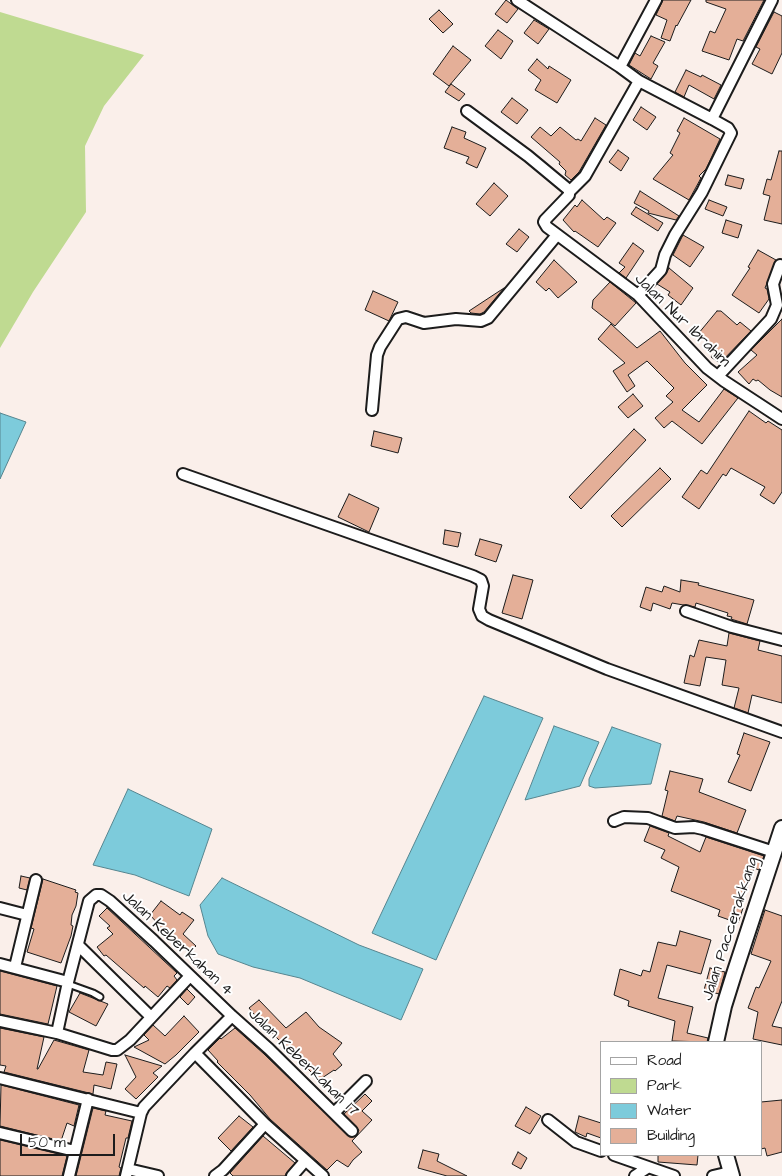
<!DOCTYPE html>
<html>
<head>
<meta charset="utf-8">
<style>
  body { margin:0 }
  #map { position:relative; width:782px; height:1176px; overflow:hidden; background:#faefea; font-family:"Architects Daughter",sans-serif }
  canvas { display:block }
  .legend { position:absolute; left:600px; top:1041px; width:162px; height:115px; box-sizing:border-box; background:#fff; border:1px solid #a4a4a4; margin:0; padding:6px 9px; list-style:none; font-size:15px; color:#1c1c1c }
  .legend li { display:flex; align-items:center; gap:10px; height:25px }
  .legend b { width:25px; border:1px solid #a4a4a4 }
  .scale { position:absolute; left:20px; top:1134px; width:95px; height:22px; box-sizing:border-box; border:2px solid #1c1c1c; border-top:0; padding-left:6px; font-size:15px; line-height:18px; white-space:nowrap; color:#1c1c1c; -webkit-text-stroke:4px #fff; paint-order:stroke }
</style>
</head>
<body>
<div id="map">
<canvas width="782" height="1176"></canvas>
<ul class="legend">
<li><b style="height:6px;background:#fff"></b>Road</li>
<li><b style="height:14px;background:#bfda91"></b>Park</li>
<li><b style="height:14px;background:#7dcbdb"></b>Water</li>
<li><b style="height:14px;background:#e4af98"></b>Building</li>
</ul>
<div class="scale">50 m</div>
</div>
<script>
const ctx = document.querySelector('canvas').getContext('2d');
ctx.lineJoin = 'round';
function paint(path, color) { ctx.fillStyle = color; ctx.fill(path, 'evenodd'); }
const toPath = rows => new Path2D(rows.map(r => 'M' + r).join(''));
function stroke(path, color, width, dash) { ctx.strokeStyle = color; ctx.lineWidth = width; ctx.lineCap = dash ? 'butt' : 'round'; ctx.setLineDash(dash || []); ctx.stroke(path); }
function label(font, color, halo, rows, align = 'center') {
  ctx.font = font + ' "Architects Daughter",sans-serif'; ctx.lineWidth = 4; ctx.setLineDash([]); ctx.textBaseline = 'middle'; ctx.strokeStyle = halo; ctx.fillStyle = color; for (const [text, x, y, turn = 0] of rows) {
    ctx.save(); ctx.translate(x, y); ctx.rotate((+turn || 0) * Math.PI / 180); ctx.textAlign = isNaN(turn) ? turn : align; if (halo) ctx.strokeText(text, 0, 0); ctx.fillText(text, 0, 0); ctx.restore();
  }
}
const green = toPath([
  [0,12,144,55,104,106,85,146,86,212,33,292,0,348]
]);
const water = toPath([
  [0,413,26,422,0,479,0,413],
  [484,696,543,718,436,960,372,933,484,696],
  [554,726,599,742,580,786,525,800,554,726],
  [612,727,661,744,651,784,595,788,589,786,589,779,612,727],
  [128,789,212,829,189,896,135,875,93,865,128,789],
  [222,878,359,945,423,969,401,1020,300,978,253,967,218,954,208,936,200,905,222,878]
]);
const building = toPath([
  [506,0,518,9,507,23,495,14,506,0],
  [663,0,691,0,677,26,676,25,670,41,661,38,667,20,656,15,663,0],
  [706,0,764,0,743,41,737,39,729,60,702,51,710,31,715,33,726,9,706,2,706,0],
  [439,10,453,24,443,33,429,19,439,10],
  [774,12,782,16,782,53,772,74,752,64,760,49,756,47,774,12],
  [534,20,549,29,538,44,524,33,534,20],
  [498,30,513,41,501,59,485,46,498,30],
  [651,36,665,42,653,63,658,66,651,79,629,65,635,53,640,56,651,36],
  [453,46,471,60,449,86,433,74,453,46],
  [537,59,548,69,549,66,571,80,557,103,535,90,541,80,528,70,537,59],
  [686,70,701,77,702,75,721,85,714,99,689,85,684,97,675,92,686,70],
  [451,84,465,94,459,101,445,92,451,84],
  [512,98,528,110,517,124,501,112,512,98],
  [641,107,656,117,647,130,633,120,641,107],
  [595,118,606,125,579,172,571,180,565,175,566,171,559,164,560,162,531,137,540,127,551,136,560,127,576,140,578,139,581,141,595,118],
  [684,118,720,139,706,169,699,176,701,178,689,200,653,179,673,155,670,153,680,133,677,131,684,118],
  [452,127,466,132,464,138,486,148,477,168,466,163,469,157,444,148,452,127],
  [618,150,629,158,621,171,609,162,618,150],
  [779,151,782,151,782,224,764,220,770,196,763,194,767,179,771,180,779,151],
  [728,175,744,179,741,189,725,185,728,175],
  [494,183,508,196,490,216,476,204,494,183],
  [640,191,679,216,676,220,648,213,649,211,634,203,640,191],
  [582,200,604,220,607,217,616,223,598,247,575,231,574,232,563,220,575,205,577,207,582,200],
  [709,200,727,207,723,216,705,209,709,200],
  [636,207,663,223,658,231,631,214,636,207],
  [726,220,742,225,738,238,722,233,726,220],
  [519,229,529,237,517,252,506,244,519,229],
  [683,235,704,247,690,267,673,255,683,235],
  [633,243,644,251,626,278,619,273,625,267,619,263,633,243],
  [758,250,776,260,765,288,767,289,769,299,759,313,732,295,750,268,748,267,758,250],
  [554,260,577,282,558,298,549,288,546,291,536,282,554,260],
  [669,268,693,288,681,305,668,295,670,292,657,284,666,274,669,268],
  [610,282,636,303,615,326,592,308,593,300,610,282],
  [504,288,484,312,480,314,471,313,469,311,504,288],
  [373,291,398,302,389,321,365,310,373,291],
  [717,311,721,311,737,325,740,322,751,331,720,363,711,357,717,349,698,334,717,311],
  [782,319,782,397,770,390,758,380,756,381,753,379,749,384,738,372,757,355,751,350,782,319],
  [611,324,637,348,660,331,685,363,707,385,682,410,699,422,724,389,738,398,702,444,672,421,664,428,655,418,673,402,666,396,674,388,647,361,628,375,635,386,627,392,613,371,625,363,598,339,611,324],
  [633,394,643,406,628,418,618,407,633,394],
  [749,411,766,423,768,421,782,430,782,492,774,504,760,495,765,487,731,468,726,476,723,474,699,509,682,497,701,470,707,474,749,411],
  [634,429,646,440,581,509,569,497,634,429],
  [374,431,402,438,398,453,371,446,374,431],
  [660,468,671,479,622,527,611,516,660,468],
  [349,494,379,508,369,532,338,517,349,494],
  [445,530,461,533,458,547,443,544,445,530],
  [480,539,502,545,496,562,475,555,480,539],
  [513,575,533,580,522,619,502,613,513,575],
  [681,580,699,583,698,585,754,600,747,624,731,619,732,617,727,616,728,613,696,603,695,607,672,603,670,609,653,603,651,611,640,607,646,587,662,592,664,586,680,592,681,580],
  [729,633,760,641,758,650,782,656,782,703,752,695,748,713,734,708,739,688,722,685,726,660,706,657,700,686,684,683,690,655,694,657,699,640,727,646,729,633],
  [744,733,770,742,751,791,728,782,740,755,737,754,744,733],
  [670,771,703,779,699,792,746,810,737,833,704,822,677,816,675,821,662,816,668,791,665,790,670,771],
  [650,826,669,833,668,836,700,852,706,837,764,856,759,870,754,868,740,907,743,908,738,923,718,916,720,910,671,891,679,867,661,858,665,850,644,841,650,826],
  [21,876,30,878,27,890,19,888,21,876],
  [43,879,76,890,75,892,78,893,76,906,72,915,71,925,73,926,71,936,61,963,27,952,34,929,31,928,43,879],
  [161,901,180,915,182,912,194,920,183,934,196,946,189,953,159,927,160,926,150,915,161,901],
  [107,908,177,973,174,976,177,980,170,988,167,986,158,997,145,986,144,988,106,955,104,956,97,947,113,934,107,928,110,926,99,916,107,908],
  [765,910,782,916,782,1001,772,1026,782,1028,782,1045,753,1039,758,1012,748,1008,756,987,759,988,771,961,751,954,765,910],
  [680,931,711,940,701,974,667,965,658,998,693,1007,687,1033,708,1038,707,1042,672,1041,675,1021,628,1006,629,1001,614,995,620,969,641,976,643,970,650,972,658,942,676,946,680,931],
  [710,968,725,972,719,994,704,990,710,968],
  [0,971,57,986,48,1024,0,1014,0,971],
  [187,989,195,997,188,1005,180,997,187,989],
  [80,993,108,1004,96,1026,69,1012,80,993],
  [259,1000,286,1028,306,1012,319,1027,342,1043,333,1054,342,1065,335,1071,334,1070,319,1080,259,1020,249,1008,259,1000],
  [184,1016,199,1032,176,1055,165,1064,134,1047,149,1040,144,1035,153,1025,165,1036,184,1016],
  [0,1028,44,1037,37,1069,38,1069,54,1040,89,1050,83,1072,103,1075,106,1062,117,1064,111,1089,94,1085,93,1094,4,1072,6,1066,0,1065,0,1028],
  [235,1028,264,1054,350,1137,356,1136,359,1130,344,1114,365,1094,372,1101,362,1111,372,1120,352,1141,362,1152,353,1160,348,1167,337,1160,327,1170,270,1119,250,1095,217,1062,218,1061,208,1050,220,1038,221,1039,235,1028],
  [125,1055,162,1066,153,1073,158,1077,136,1099,125,1089,136,1077,125,1055],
  [1,1085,79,1105,74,1126,67,1123,61,1141,0,1126,1,1085],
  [782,1100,782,1152,767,1156,765,1148,761,1149,761,1102,782,1100],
  [526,1107,541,1116,530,1134,515,1126,526,1107],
  [93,1108,106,1111,105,1115,132,1121,128,1138,126,1138,119,1167,121,1168,119,1176,76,1176,93,1108],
  [239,1116,253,1127,231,1151,218,1138,239,1116],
  [579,1116,601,1123,601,1138,587,1133,586,1137,575,1132,579,1116],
  [263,1136,295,1163,287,1172,285,1176,233,1176,230,1173,263,1136],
  [0,1140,67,1156,62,1176,0,1176,0,1140],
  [423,1150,439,1154,437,1161,467,1176,447,1176,418,1168,423,1150],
  [518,1152,527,1158,521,1169,512,1164,518,1152],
  [658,1155,698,1155,697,1165,658,1162,658,1155]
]);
const lane = toPath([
  [68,984,93,993,100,997]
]);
const street = toPath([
  [517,0,620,67,656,0],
  [620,67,639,81,712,119,728,128,731,133,702,192,675,235,665,255,661,270,638,295],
  [467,111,528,156,569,190,569,195,545,220,544,222,547,227,638,295,707,368,724,381,782,419],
  [712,119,772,0],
  [569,192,585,176,639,81],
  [718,376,771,319,777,305,773,284,780,265],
  [372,410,377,355,380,347,398,319,406,317,424,323,456,319,481,321,488,318,557,235],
  [183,474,473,576,481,580,483,586,479,609,482,616,489,620,607,669,782,732],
  [686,611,732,627,782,640],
  [614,821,624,817,648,818,675,828,694,827,703,829,774,852],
  [0,908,27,915],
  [78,945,151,1017],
  [0,964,68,982],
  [15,967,36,880],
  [0,1021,57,1033,112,1050,117,1050,130,1040,190,976],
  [57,1033,68,982,89,901,96,895,101,895,110,901,154,941,232,1016,269,1049,352,1131],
  [195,1053,265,1124,223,1170,215,1176],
  [0,1078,141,1113],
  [334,1113,366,1081],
  [548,1120,576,1142,601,1151],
  [265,1124,323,1176],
  [0,1133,75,1151],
  [614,1155,674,1176],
  [128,1169,158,1176],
  [69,1176,88,1099],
  [126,1176,141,1113,144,1107,195,1053,232,1016],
  [292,1176,305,1161],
  [635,1176,647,1168],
  [713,1176,730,1172]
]);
const secondary = toPath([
  [716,1042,724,1006,734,974,782,828],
  [726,1155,732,1176]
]);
const streetNames = [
  ["Jalan Nur Ibrahim",682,321,44],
  ["Jalan Paccerakkang",731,929,-72],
  ["Jalan Keberkahan 4",177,944,43],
  ["Jalan Keberkahan 17",303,1063,44]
];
paint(green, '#bfda91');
paint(water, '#7dcbdb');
stroke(water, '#56858f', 1);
paint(building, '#e4af98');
stroke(building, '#1c1c1c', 1);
stroke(lane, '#1c1c1c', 9);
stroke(street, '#1c1c1c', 14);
stroke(secondary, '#1c1c1c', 18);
stroke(lane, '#fff', 5);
stroke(street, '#fff', 10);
stroke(secondary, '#fff', 14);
label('16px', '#1c1c1c', '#fff', streetNames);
</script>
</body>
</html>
